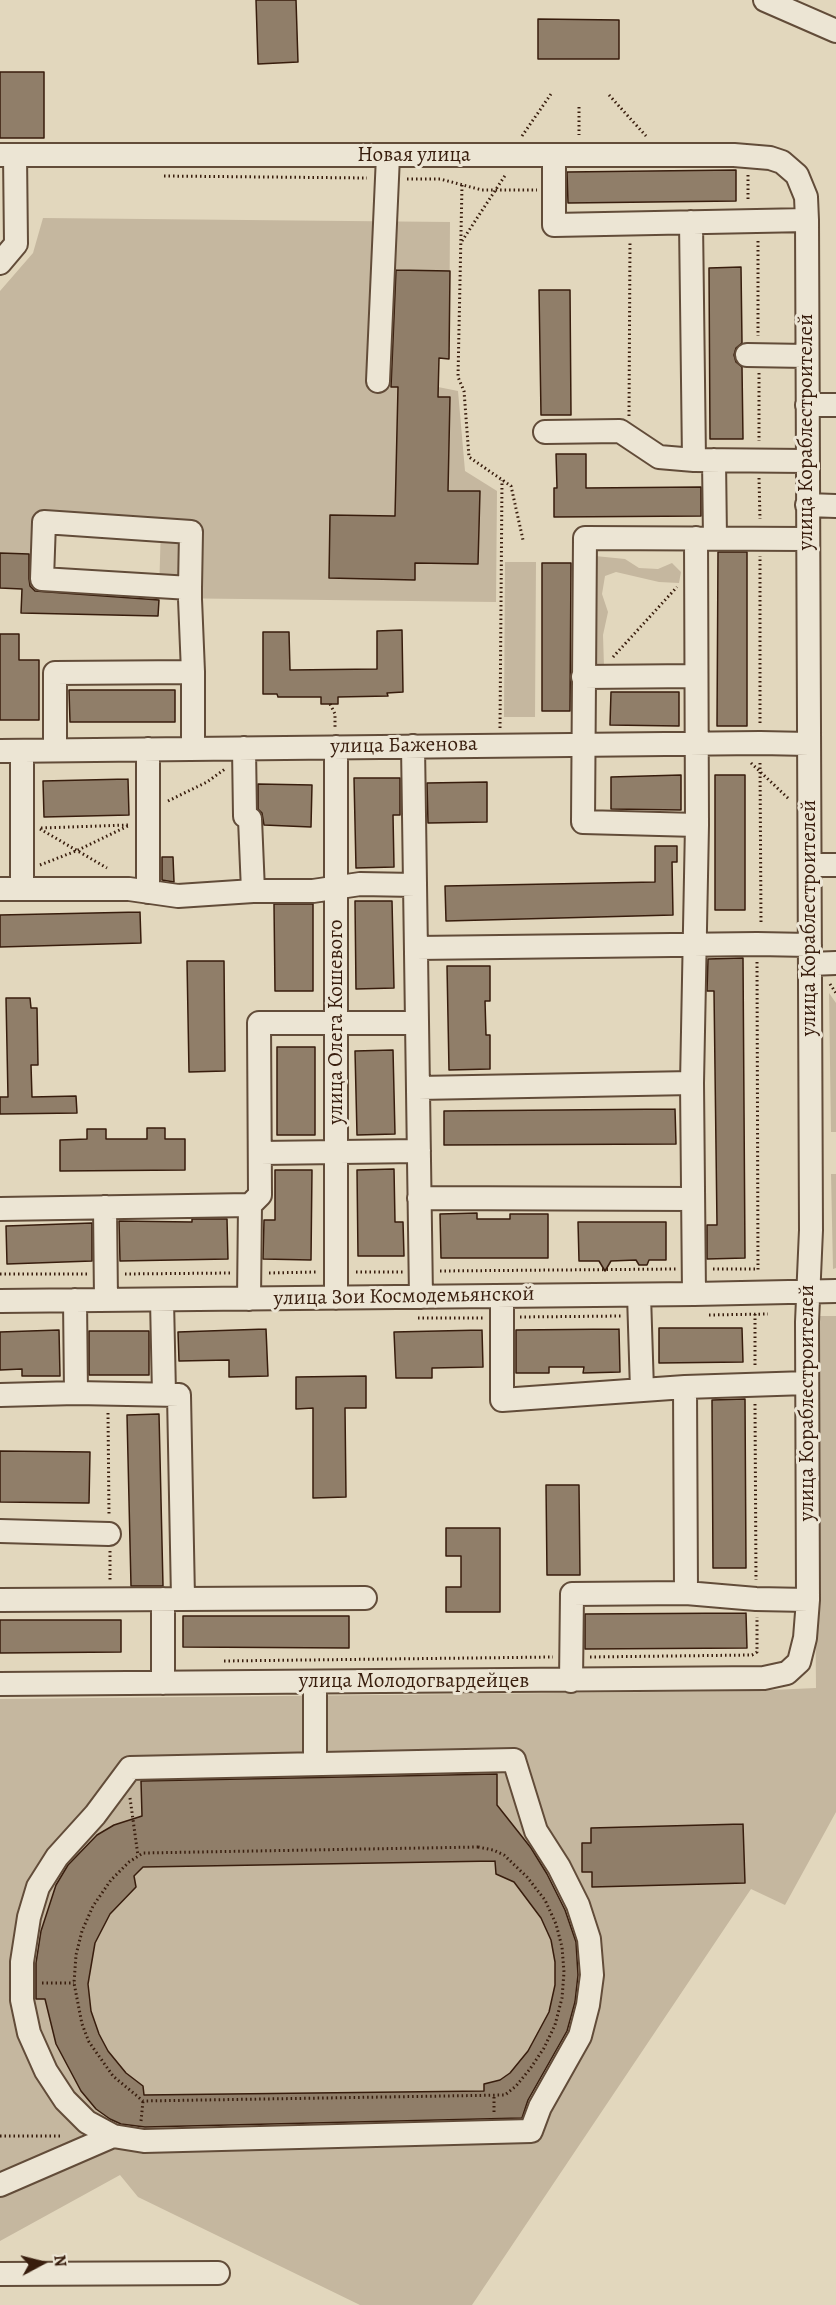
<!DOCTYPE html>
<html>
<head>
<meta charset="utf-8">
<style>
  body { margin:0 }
  #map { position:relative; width:836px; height:2305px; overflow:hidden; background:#e2d7bd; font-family:Alegreya,serif }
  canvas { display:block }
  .north { position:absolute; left:12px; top:2233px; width:60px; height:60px; -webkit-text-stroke:4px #ece5d4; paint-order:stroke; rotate:83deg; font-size:16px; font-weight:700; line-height:24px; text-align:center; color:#381d0d }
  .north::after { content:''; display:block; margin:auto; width:21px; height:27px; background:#381d0d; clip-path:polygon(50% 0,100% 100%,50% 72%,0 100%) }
</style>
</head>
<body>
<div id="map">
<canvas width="836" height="2305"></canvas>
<div class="north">N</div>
</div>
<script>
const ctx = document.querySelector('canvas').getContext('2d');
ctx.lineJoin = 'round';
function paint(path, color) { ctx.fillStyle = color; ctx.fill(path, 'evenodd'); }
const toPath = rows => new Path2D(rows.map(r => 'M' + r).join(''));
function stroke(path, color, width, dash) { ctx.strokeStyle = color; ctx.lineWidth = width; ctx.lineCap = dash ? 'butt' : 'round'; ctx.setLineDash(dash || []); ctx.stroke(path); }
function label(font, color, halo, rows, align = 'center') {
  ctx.font = font + ' Alegreya,serif'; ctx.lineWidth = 6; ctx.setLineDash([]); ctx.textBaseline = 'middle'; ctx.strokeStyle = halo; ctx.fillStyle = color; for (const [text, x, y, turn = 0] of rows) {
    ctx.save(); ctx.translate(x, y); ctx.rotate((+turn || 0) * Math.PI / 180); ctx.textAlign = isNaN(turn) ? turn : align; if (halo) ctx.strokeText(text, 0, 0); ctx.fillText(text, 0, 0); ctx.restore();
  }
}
const green = toPath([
  [43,218,450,222,449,359,439,359,438,387,458,391,465,471,497,491,496,602,159,598,158,616,21,613,22,589,0,588,0,291,33,253],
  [45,515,161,525,159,593,41,589],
  [595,556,625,559,639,568,658,569,672,563,681,572,679,583,659,582,616,572,605,576,602,594,608,612,603,635,604,667,590,669],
  [505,562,536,562,535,717,504,717],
  [829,993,836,1003,836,1132,831,1132],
  [831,1174,836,1174,836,1268,833,1269],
  [813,1316,836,1316,836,1812,785,1905,751,1889,472,2305,360,2305,138,2197,120,2175,0,2241,0,1699,749,1691,816,1688]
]);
const building = toPath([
  [256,0,296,0,298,62,258,64,256,0],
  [538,19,619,20,619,59,538,59,538,19],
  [0,72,44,72,44,138,0,138,0,72],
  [736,170,736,201,568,203,567,172,736,170],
  [741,267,742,343,736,348,734,355,736,362,742,367,743,439,710,439,709,268,741,267],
  [396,270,450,271,449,359,439,358,438,397,450,397,448,491,480,491,478,564,415,563,415,580,329,578,330,515,395,516,398,387,391,387,396,270],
  [539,290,570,290,571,415,541,415,539,290],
  [556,454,586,454,586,488,701,487,701,516,554,517,554,488,557,488,556,454],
  [718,552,747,552,747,726,717,726,718,552],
  [0,553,29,554,29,579,30,586,35,591,159,600,158,616,21,613,22,589,0,588,0,553],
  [542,563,571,563,570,711,542,711,542,563],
  [402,630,403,692,387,693,388,696,338,697,338,704,321,704,321,697,278,697,277,694,263,694,263,632,289,632,290,670,377,669,377,631,402,630],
  [0,634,19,634,19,660,39,660,39,720,0,720,0,634],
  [69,690,175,690,175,722,70,722,69,690],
  [611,692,679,692,679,726,610,725,611,692],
  [681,775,681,810,611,809,611,777,681,775],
  [715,775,745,775,745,910,715,910,715,775],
  [354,778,400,778,400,815,393,815,394,867,356,868,354,778],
  [128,779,129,815,44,817,43,781,128,779],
  [487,782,487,822,428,823,427,783,487,782],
  [258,784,312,785,311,827,264,825,262,813,258,809,258,784],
  [655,846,677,846,677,862,672,862,673,915,446,921,445,886,655,882,655,846],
  [162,857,173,857,174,882,162,880,162,857],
  [355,901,392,901,394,988,356,989,355,901],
  [274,904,313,904,313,991,275,991,274,904],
  [140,912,141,943,0,947,0,915,140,912],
  [743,958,745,1258,707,1259,707,1225,717,1225,714,991,707,991,708,959,743,958],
  [187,961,224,961,225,1071,189,1072,187,961],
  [447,966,490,966,490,1001,485,1001,486,1035,490,1035,490,1069,449,1070,447,966],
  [6,998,30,998,31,1008,37,1008,38,1065,31,1065,32,1097,76,1096,77,1113,0,1114,0,1097,8,1097,6,998],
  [277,1047,315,1047,315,1135,277,1135,277,1047],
  [393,1050,395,1134,357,1135,355,1051,393,1050],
  [675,1109,676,1144,444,1145,444,1111,675,1109],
  [147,1128,165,1128,165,1139,185,1139,185,1170,60,1171,60,1140,87,1139,87,1129,106,1129,106,1139,147,1139,147,1128],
  [394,1169,395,1222,403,1222,404,1256,358,1256,357,1170,394,1169],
  [275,1170,312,1170,311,1260,263,1259,264,1220,275,1220,275,1170],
  [477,1213,477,1219,510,1219,510,1214,548,1214,548,1258,441,1258,440,1214,477,1213],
  [192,1219,227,1219,228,1259,120,1261,119,1221,192,1222,192,1219],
  [578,1222,666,1222,666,1260,649,1260,647,1265,639,1265,636,1260,611,1261,605,1271,599,1261,579,1261,578,1222],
  [92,1223,92,1261,7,1264,6,1226,92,1223],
  [659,1328,742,1328,743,1362,659,1363,659,1328],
  [266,1329,268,1376,229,1377,229,1360,179,1361,178,1332,266,1329],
  [619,1329,620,1372,583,1373,584,1367,549,1367,549,1373,516,1373,516,1330,619,1329],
  [59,1330,60,1376,22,1376,22,1369,0,1370,0,1332,59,1330],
  [482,1330,483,1367,432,1368,432,1378,396,1378,394,1332,482,1330],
  [89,1331,149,1331,149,1375,89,1375,89,1331],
  [366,1376,366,1408,345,1408,346,1497,313,1498,313,1408,296,1409,296,1377,366,1376],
  [745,1399,746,1568,713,1568,712,1400,745,1399],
  [159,1414,163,1586,131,1586,127,1415,159,1414],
  [0,1451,90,1452,89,1503,0,1502,0,1451],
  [546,1485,579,1485,580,1575,547,1575,546,1485],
  [446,1528,500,1528,500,1612,446,1612,446,1587,461,1587,461,1556,446,1556,446,1528],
  [746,1613,747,1648,585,1649,585,1614,746,1613],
  [183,1616,349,1616,349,1648,183,1647,183,1616],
  [0,1620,121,1620,121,1652,0,1653,0,1620],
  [497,1774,497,1805,531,1848,547,1874,565,1910,576,1942,578,1975,575,2002,567,2031,528,2100,522,2118,145,2127,121,2124,110,2119,96,2109,81,2091,56,2044,45,1999,36,1999,36,1963,41,1931,56,1885,68,1865,97,1835,114,1825,142,1816,141,1781,497,1774],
  [495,1861,496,1874,514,1882,541,1918,551,1940,555,1962,555,1985,549,2012,528,2051,510,2073,500,2080,484,2084,484,2091,144,2095,143,2086,126,2073,108,2051,99,2034,91,2011,88,1984,95,1943,110,1914,136,1887,134,1876,143,1867,495,1861],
  [743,1824,745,1883,592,1887,592,1872,582,1872,582,1843,591,1843,591,1828,743,1824]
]);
const path = toPath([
  [609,95,646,136],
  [579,107,579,135],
  [522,136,551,94],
  [748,175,748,201],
  [164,176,367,178],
  [407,179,440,179,482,190,537,190],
  [462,185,458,377,464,391,469,457,511,486,523,540],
  [462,241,506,174],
  [758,241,758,336],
  [759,373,759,441],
  [629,416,630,242],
  [759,478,760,519],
  [613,657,677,587],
  [330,704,335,714,335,729],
  [760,723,760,556],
  [500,728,502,480],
  [751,763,790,800],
  [760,763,761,924],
  [168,801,207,782,225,769],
  [41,828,128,825],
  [40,829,107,868],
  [40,865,76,851,130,825],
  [757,962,758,1270],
  [830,984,836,993],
  [713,1269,758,1269],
  [440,1271,676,1269],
  [356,1272,403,1272],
  [269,1273,316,1272],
  [0,1274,88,1274],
  [125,1274,232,1273],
  [755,1314,755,1367],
  [709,1315,768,1314],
  [520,1317,621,1316],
  [418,1318,483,1318],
  [755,1404,756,1580],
  [108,1413,109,1515],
  [110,1551,110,1581],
  [590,1657,752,1655,757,1652,757,1617],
  [224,1661,553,1657],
  [130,1798,138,1856],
  [478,1847,493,1850,504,1855,527,1877,545,1900,556,1924,562,1947,564,1972,562,1998,555,2025,544,2048,530,2069,516,2086,505,2095,143,2101,113,2076,89,2042,82,2024,74,1983,76,1955,82,1931,93,1906,111,1880,129,1862,143,1853,478,1847],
  [42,1983,74,1983],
  [494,2112,494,2095],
  [141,2121,143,2101],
  [0,2136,63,2136]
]);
const minor = toPath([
  [765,0,836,31],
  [0,155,734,155,770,158,782,162,797,175,806,197,807,220,811,1230,807,1322,808,1600,805,1638,799,1662,787,1673,764,1678,0,1684],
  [554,155,554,225,807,220],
  [691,222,694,460,807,461],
  [0,263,16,244,15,155],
  [747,355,807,356],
  [378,381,388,156],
  [807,405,836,405],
  [545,432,620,431,659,457,694,460],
  [714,460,715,538],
  [807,505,836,506],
  [190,588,42,579,44,522,191,532,190,588,190,599,193,672,193,749],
  [583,677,696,676],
  [413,746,421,1297],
  [336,747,336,1298],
  [244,748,245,816,250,819,253,891],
  [148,749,148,892],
  [55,750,55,673,193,672],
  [0,751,760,743,809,744],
  [697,825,583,822,585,538,808,539],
  [810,865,836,865],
  [0,889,129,889,178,896,253,891,313,891,360,884,415,885],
  [22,889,22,751],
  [416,948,757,944,810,945],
  [810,964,836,963],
  [418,1088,692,1083],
  [260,1153,419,1151],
  [419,1198,693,1199],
  [105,1207,106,1300],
  [0,1209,250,1205],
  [694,1294,692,1083,697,825,696,538],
  [639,1295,642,1390],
  [502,1296,502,1400,685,1387,807,1383],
  [249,1299,250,1205,260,1195,259,1023,417,1023],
  [75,1300,76,1393,179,1395,183,1598],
  [162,1300,164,1394],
  [0,1301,694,1294,836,1291],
  [685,1387,686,1593],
  [0,1395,76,1393],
  [0,1531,109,1534],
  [0,1600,365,1598],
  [571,1681,572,1594,686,1593,756,1599,808,1600],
  [163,1683,163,1599],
  [514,1760,536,1831,559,1867,578,1905,589,1939,592,1975,588,2005,580,2036,540,2107,531,2131,144,2141,113,2136,87,2122,65,2100,46,2071,29,2033,22,2000,22,1962,29,1917,38,1887,57,1857,95,1815,130,1768,514,1760],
  [315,1764,315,1682],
  [0,2185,113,2136],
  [0,2274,218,2273]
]);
const streetNames = [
  ["Новая улица",414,156],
  ["улица Кораблестроителей",807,432,-90],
  ["улица Баженова",404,746,-1],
  ["улица Кораблестроителей",810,918,-90],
  ["улица Олега Кошевого",337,1022,-90],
  ["улица Зои Космодемьянской",404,1297,-1],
  ["улица Кораблестроителей",808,1403,-90],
  ["улица Молодогвардейцев",414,1682]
];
paint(green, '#c5b79f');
paint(building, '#907e69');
stroke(building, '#381d0d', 1.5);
stroke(minor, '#624c39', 26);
stroke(path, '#381d0d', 3, [1.5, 3]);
stroke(minor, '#ece5d4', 22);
label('21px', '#381d0d', '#ece5d4', streetNames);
</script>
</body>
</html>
